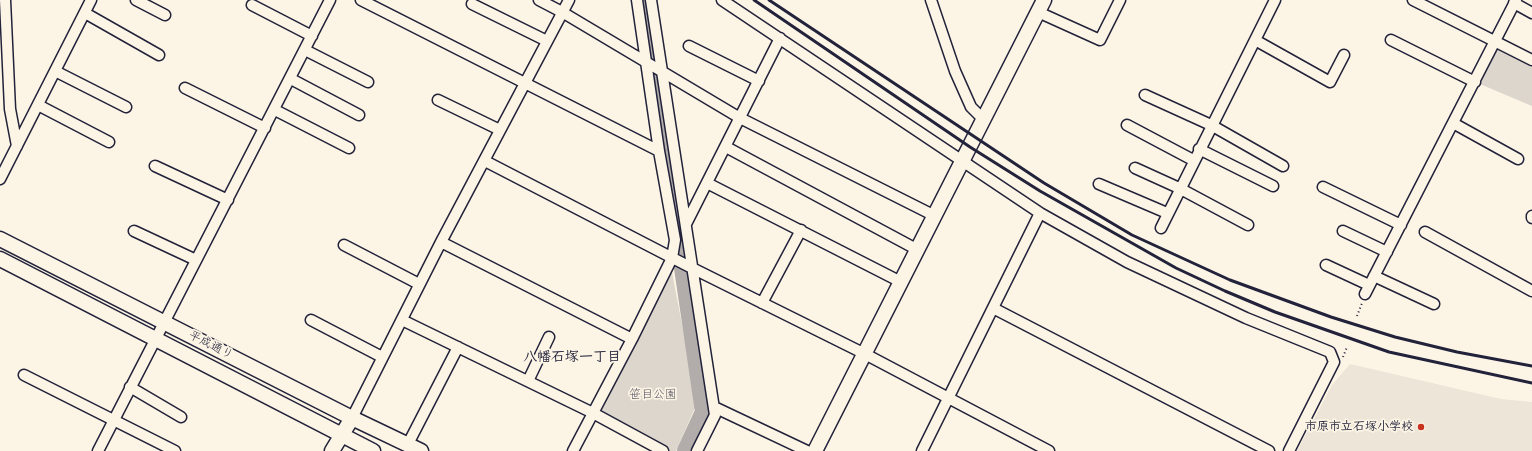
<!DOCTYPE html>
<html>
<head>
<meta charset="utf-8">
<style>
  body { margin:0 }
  canvas { display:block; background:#fcf5e5 }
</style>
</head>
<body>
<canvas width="1532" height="451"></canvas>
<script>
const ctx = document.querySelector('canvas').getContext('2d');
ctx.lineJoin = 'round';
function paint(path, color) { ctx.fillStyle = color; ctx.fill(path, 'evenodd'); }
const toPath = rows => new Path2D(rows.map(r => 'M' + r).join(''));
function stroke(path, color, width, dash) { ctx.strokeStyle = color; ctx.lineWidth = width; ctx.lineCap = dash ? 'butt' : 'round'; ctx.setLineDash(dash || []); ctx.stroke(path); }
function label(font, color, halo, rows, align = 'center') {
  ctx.font = font + ' "Comic Neue","Klee One",sans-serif'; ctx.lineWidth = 3.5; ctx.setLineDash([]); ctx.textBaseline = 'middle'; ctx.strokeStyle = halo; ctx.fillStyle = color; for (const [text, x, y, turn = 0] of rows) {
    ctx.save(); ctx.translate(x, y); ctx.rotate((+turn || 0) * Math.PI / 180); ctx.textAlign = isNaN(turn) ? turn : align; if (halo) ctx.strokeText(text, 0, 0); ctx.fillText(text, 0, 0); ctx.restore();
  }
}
const built = toPath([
  [1350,364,1501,399,1532,402,1532,451,1297,451,1332,385]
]);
const green = toPath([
  [1495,41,1532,60,1532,106,1475,82],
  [671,267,697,403,676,451,669,451,596,412]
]);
const river = toPath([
  [646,0,706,412,688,451]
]);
const path = toPath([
  [1357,316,1362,303],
  [1343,357,1347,347]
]);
const street = toPath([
  [5,0,10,109,17,146],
  [136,0,165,15],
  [361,0,659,151],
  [539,0,562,12,740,118,935,216],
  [651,0,715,415,697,451],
  [722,0,1040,213,1127,262,1246,318,1330,352,1334,362,1289,451],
  [931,0,955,71,971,107,984,120],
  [1413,0,1532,60],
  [1514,3,1532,13],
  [472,4,547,41],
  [252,5,312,36],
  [1038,12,1100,40,1120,0],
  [85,13,159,55],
  [1255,40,1330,82,1344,55],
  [1391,40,1475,82],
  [689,46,759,81],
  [305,50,368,82],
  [55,71,126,107],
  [291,79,359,115],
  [185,88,265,128],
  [1145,95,1211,125,1283,166],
  [438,100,500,130],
  [38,105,109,142],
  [275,110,349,148],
  [1453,123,1518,159],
  [1127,125,1193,160],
  [726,147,918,250],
  [1199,149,1273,186],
  [485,161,692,268,865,354,1049,451],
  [155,166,228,200],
  [1135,168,1179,188,1248,225],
  [0,179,91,0],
  [707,183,901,282],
  [1099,184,1167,213],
  [1323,187,1401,225],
  [1532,216,1532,218],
  [686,224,780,38],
  [1161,228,1275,0],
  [134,231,196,260],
  [1343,231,1387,252],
  [1425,232,1532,291],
  [441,242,632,339],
  [344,245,419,284],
  [1326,265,1369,285],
  [1374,276,1434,304],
  [1365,294,1516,0],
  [762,303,801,230],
  [993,308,1269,451],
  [311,320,382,357],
  [402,320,593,413,663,451],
  [24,375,175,451],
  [528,381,549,337],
  [130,387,181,417],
  [714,407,807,451],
  [352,418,441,242,569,0],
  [408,444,458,347],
  [98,451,330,0],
  [573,451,632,339,672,258,675,240,659,151,637,0],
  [922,451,1040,213]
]);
const secondary = toPath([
  [0,239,352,418,421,451],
  [0,259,373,451],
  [332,451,352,418],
  [815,451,1044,0]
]);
const rail = toPath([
  [754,0,970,147,1040,191,1176,268,1225,291,1275,312,1389,352,1532,383],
  [769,0,1044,183,1132,235,1230,280,1331,317,1395,337,1457,352,1532,366]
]);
const markers = [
  [1421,427,4,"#c8321e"]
];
const streetNames = [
  ["平成通り",211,345,27]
];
const parkNames = [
  ["笹目公園",653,395]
];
const poiNames = [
  ["市原市立石塚小学校",1413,427]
];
const quarterNames = [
  ["八幡石塚一丁目",572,357]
];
paint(built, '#ece5d8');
paint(green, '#dcd6cc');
stroke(river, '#b2adab', 22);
stroke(street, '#22223b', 13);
stroke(secondary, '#22223b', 17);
stroke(path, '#22223b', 2, [1, 3]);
stroke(street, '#fcf5e5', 10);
stroke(secondary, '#fcf5e5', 14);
stroke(rail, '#22223b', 3);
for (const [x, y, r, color] of markers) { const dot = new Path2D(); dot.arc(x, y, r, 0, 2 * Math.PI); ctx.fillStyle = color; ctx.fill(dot); stroke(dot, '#fcf5e5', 1.5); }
label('12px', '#22223b', '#fcf5e5', streetNames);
label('12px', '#504f5f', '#fcf5e5', parkNames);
label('bold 12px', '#22223b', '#fcf5e5', poiNames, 'right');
label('bold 14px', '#22223b', '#fcf5e5', quarterNames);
</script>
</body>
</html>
